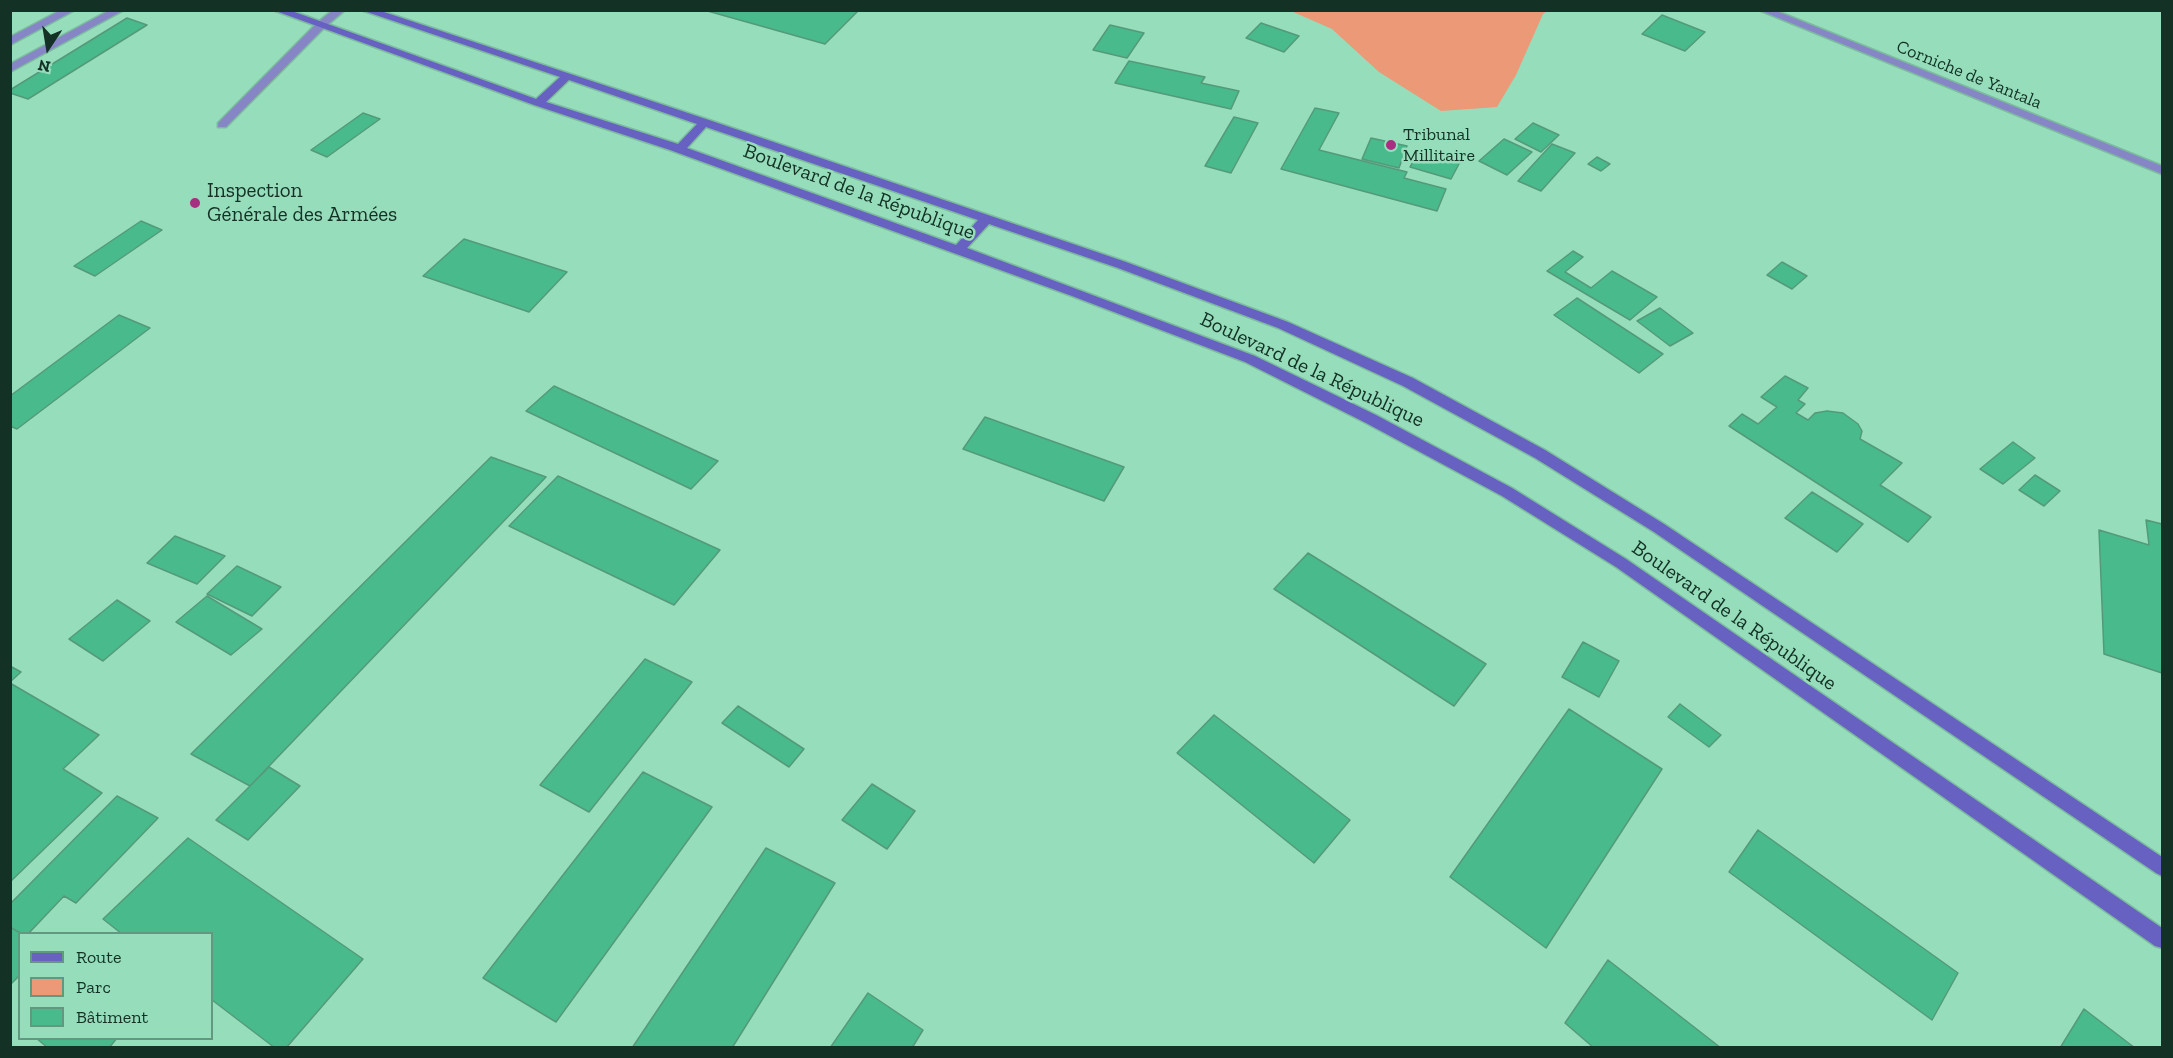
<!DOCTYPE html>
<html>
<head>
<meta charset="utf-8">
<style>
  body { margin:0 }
  #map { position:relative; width:2173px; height:1058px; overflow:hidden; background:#96ddbb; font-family:"Zilla Slab",serif }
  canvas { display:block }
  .frame { position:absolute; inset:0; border:12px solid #133124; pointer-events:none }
  .legend { position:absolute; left:18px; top:932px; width:195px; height:108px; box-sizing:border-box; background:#96ddbb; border:2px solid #62987f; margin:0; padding:8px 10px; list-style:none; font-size:18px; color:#133124 }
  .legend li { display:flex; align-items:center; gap:12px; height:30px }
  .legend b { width:30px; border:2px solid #62987f }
  .north { position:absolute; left:18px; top:18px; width:60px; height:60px; -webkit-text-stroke:4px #96ddbb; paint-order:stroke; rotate:192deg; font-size:16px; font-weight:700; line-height:24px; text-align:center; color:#133124 }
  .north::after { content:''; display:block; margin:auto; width:21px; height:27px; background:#133124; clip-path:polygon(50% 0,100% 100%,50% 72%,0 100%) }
</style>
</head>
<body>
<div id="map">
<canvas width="2173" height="1058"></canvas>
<div class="frame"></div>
<ul class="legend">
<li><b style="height:8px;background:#6761c2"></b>Route</li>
<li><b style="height:16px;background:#eb9977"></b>Parc</li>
<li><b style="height:16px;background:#48ba8b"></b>Bâtiment</li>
</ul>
<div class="north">N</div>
</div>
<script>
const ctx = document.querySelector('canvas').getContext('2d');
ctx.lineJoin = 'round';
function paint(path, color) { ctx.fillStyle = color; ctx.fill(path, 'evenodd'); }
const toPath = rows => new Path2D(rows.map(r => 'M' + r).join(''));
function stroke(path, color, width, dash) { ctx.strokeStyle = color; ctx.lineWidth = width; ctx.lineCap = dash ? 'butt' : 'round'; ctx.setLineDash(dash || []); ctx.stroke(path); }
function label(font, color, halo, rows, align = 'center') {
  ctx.font = font + ' "Zilla Slab",serif'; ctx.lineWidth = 5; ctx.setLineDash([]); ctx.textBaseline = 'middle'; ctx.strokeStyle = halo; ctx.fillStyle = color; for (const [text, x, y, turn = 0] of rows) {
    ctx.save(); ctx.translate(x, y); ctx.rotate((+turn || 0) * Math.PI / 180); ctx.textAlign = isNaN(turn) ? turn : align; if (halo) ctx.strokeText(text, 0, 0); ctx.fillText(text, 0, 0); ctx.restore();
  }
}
const green = toPath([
  [1291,11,1547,11,1543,14,1516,75,1497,107,1441,111,1379,72,1332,29]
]);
const building = toPath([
  [704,10,859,10,825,44,704,10],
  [1662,15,1705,32,1685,51,1642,34,1662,15],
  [127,18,147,25,28,99,10,93,10,90,127,18],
  [1261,23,1299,36,1284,52,1246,38,1261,23],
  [1110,25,1144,33,1127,58,1093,50,1110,25],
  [1129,61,1205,77,1201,83,1239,91,1231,109,1115,83,1129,61],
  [1315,108,1339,113,1319,150,1407,172,1404,178,1446,189,1437,211,1281,169,1315,108],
  [363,113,380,119,327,157,311,150,363,113],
  [1234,117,1258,123,1231,173,1205,166,1234,117],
  [1533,123,1559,135,1541,152,1515,139,1533,123],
  [1371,138,1407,146,1399,168,1362,159,1371,138],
  [1504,139,1532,152,1507,175,1479,161,1504,139],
  [1552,144,1575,153,1541,191,1518,181,1552,144],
  [1419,150,1460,162,1451,179,1410,167,1419,150],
  [1597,157,1610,164,1601,171,1588,164,1597,157],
  [141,221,162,230,95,276,74,266,141,221],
  [464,239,567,272,529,312,423,276,464,239],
  [1573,251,1583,257,1565,272,1591,288,1612,271,1657,297,1630,320,1547,271,1573,251],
  [1782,262,1807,276,1792,289,1767,275,1782,262],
  [1577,298,1663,354,1639,373,1554,315,1577,298],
  [1660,308,1693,333,1670,346,1637,321,1660,308],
  [119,315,150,328,17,429,10,426,10,396,119,315],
  [1785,376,1808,388,1798,400,1805,404,1796,413,1808,420,1815,413,1827,411,1843,413,1858,424,1862,431,1860,439,1902,463,1880,485,1931,517,1908,542,1729,426,1742,414,1758,424,1777,407,1761,397,1785,376],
  [554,386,718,461,691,489,526,411,554,386],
  [985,417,1124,467,1104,501,963,449,985,417],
  [2013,442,2035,458,2003,484,1980,469,2013,442],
  [491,457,546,477,250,786,191,754,491,457],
  [2035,475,2060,491,2044,506,2019,490,2035,475],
  [558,476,720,550,674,605,509,526,558,476],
  [1812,492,1863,524,1837,552,1785,518,1812,492],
  [2146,520,2162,524,2162,673,2104,654,2099,530,2149,545,2146,520],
  [175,536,225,556,197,584,147,563,175,536],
  [1308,553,1486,664,1454,706,1274,589,1308,553],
  [237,566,281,587,252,616,207,594,237,566],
  [207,596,262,629,231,655,176,622,207,596],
  [117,600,150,621,103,661,69,639,117,600],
  [1583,642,1619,661,1599,697,1562,677,1583,642],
  [645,659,692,682,589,812,540,785,645,659],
  [10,666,21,672,10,682,10,666],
  [10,683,99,735,63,769,102,793,10,882,10,683],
  [1680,704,1721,735,1709,747,1668,717,1680,704],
  [738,706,804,749,789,767,722,723,738,706],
  [1569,709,1662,769,1546,948,1450,877,1569,709],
  [1214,715,1350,820,1314,863,1177,753,1214,715],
  [269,767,300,786,248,840,216,820,269,767],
  [643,772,712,807,556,1022,483,978,643,772],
  [872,784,915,811,887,849,842,820,872,784],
  [117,796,158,818,76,903,64,896,28,934,22,934,10,927,10,904,117,796],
  [1758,830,1958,973,1932,1020,1729,872,1758,830],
  [188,838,363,959,286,1048,275,1048,212,1000,212,934,122,934,103,919,188,838],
  [766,848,835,883,732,1048,632,1048,766,848],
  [10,927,22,934,20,934,20,975,10,985,10,927],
  [1608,960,1721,1048,1594,1048,1565,1023,1608,960],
  [868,993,923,1030,912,1048,830,1048,868,993],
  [2084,1009,2135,1048,2060,1048,2084,1009],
  [36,1038,117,1038,109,1048,48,1048,36,1038]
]);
const service = toPath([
  [61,10,75,10,10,45,10,37,61,10],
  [110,10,124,10,10,72,10,64,110,10],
  [333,10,345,10,325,27,226,127,218,127,218,123,317,23,333,10]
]);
const minor = toPath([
  [1759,10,1774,10,2162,166,2162,174,1759,10]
]);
const secondary = toPath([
  [273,10,289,10,536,99,560,77,361,10,378,10,709,120,1126,262,1288,322,1413,378,1545,450,1664,524,2162,857,2162,876,2156,873,1654,532,1535,458,1403,386,1278,328,1118,268,989,224,967,248,1255,356,1376,415,1512,488,1626,559,2162,928,2162,948,2155,946,1616,567,1502,496,1366,423,1245,362,1072,296,670,150,534,105,273,10],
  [569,80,572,81,697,124,678,144,546,102,569,80],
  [706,127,978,220,956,245,687,148,706,127]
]);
const markers = [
  [1391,145,6,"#a82e82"],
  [195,203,6,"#a82e82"]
];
const farStreetnames = [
  ["Corniche de Yantala",1969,75,22]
];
const farPoinames = [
  ["Tribunal",1403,135],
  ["Millitaire",1403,156]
];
const poiNames = [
  ["Inspection",207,191],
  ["Générale des Armées",207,215]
];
const streetNames = [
  ["Boulevard de la République",859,192,20],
  ["Boulevard de la République",1312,370,25],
  ["Boulevard de la République",1734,616,35]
];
paint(green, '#eb9977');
paint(building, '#48ba8b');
stroke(building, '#549a7a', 1.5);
stroke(service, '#7cbb9d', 3);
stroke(minor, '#7cbb9d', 3);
stroke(secondary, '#7cbb9d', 3);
paint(service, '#8686c7');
paint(minor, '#8686c7');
paint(secondary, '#6761c2');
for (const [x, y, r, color] of markers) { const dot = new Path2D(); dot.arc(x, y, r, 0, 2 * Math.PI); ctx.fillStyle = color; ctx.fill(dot); stroke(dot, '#96ddbb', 2); }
label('18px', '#133124', '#96ddbb', farStreetnames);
label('18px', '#133124', '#96ddbb', farPoinames, 'left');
label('21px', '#133124', '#96ddbb', poiNames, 'left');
label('21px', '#133124', '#96ddbb', streetNames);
</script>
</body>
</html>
